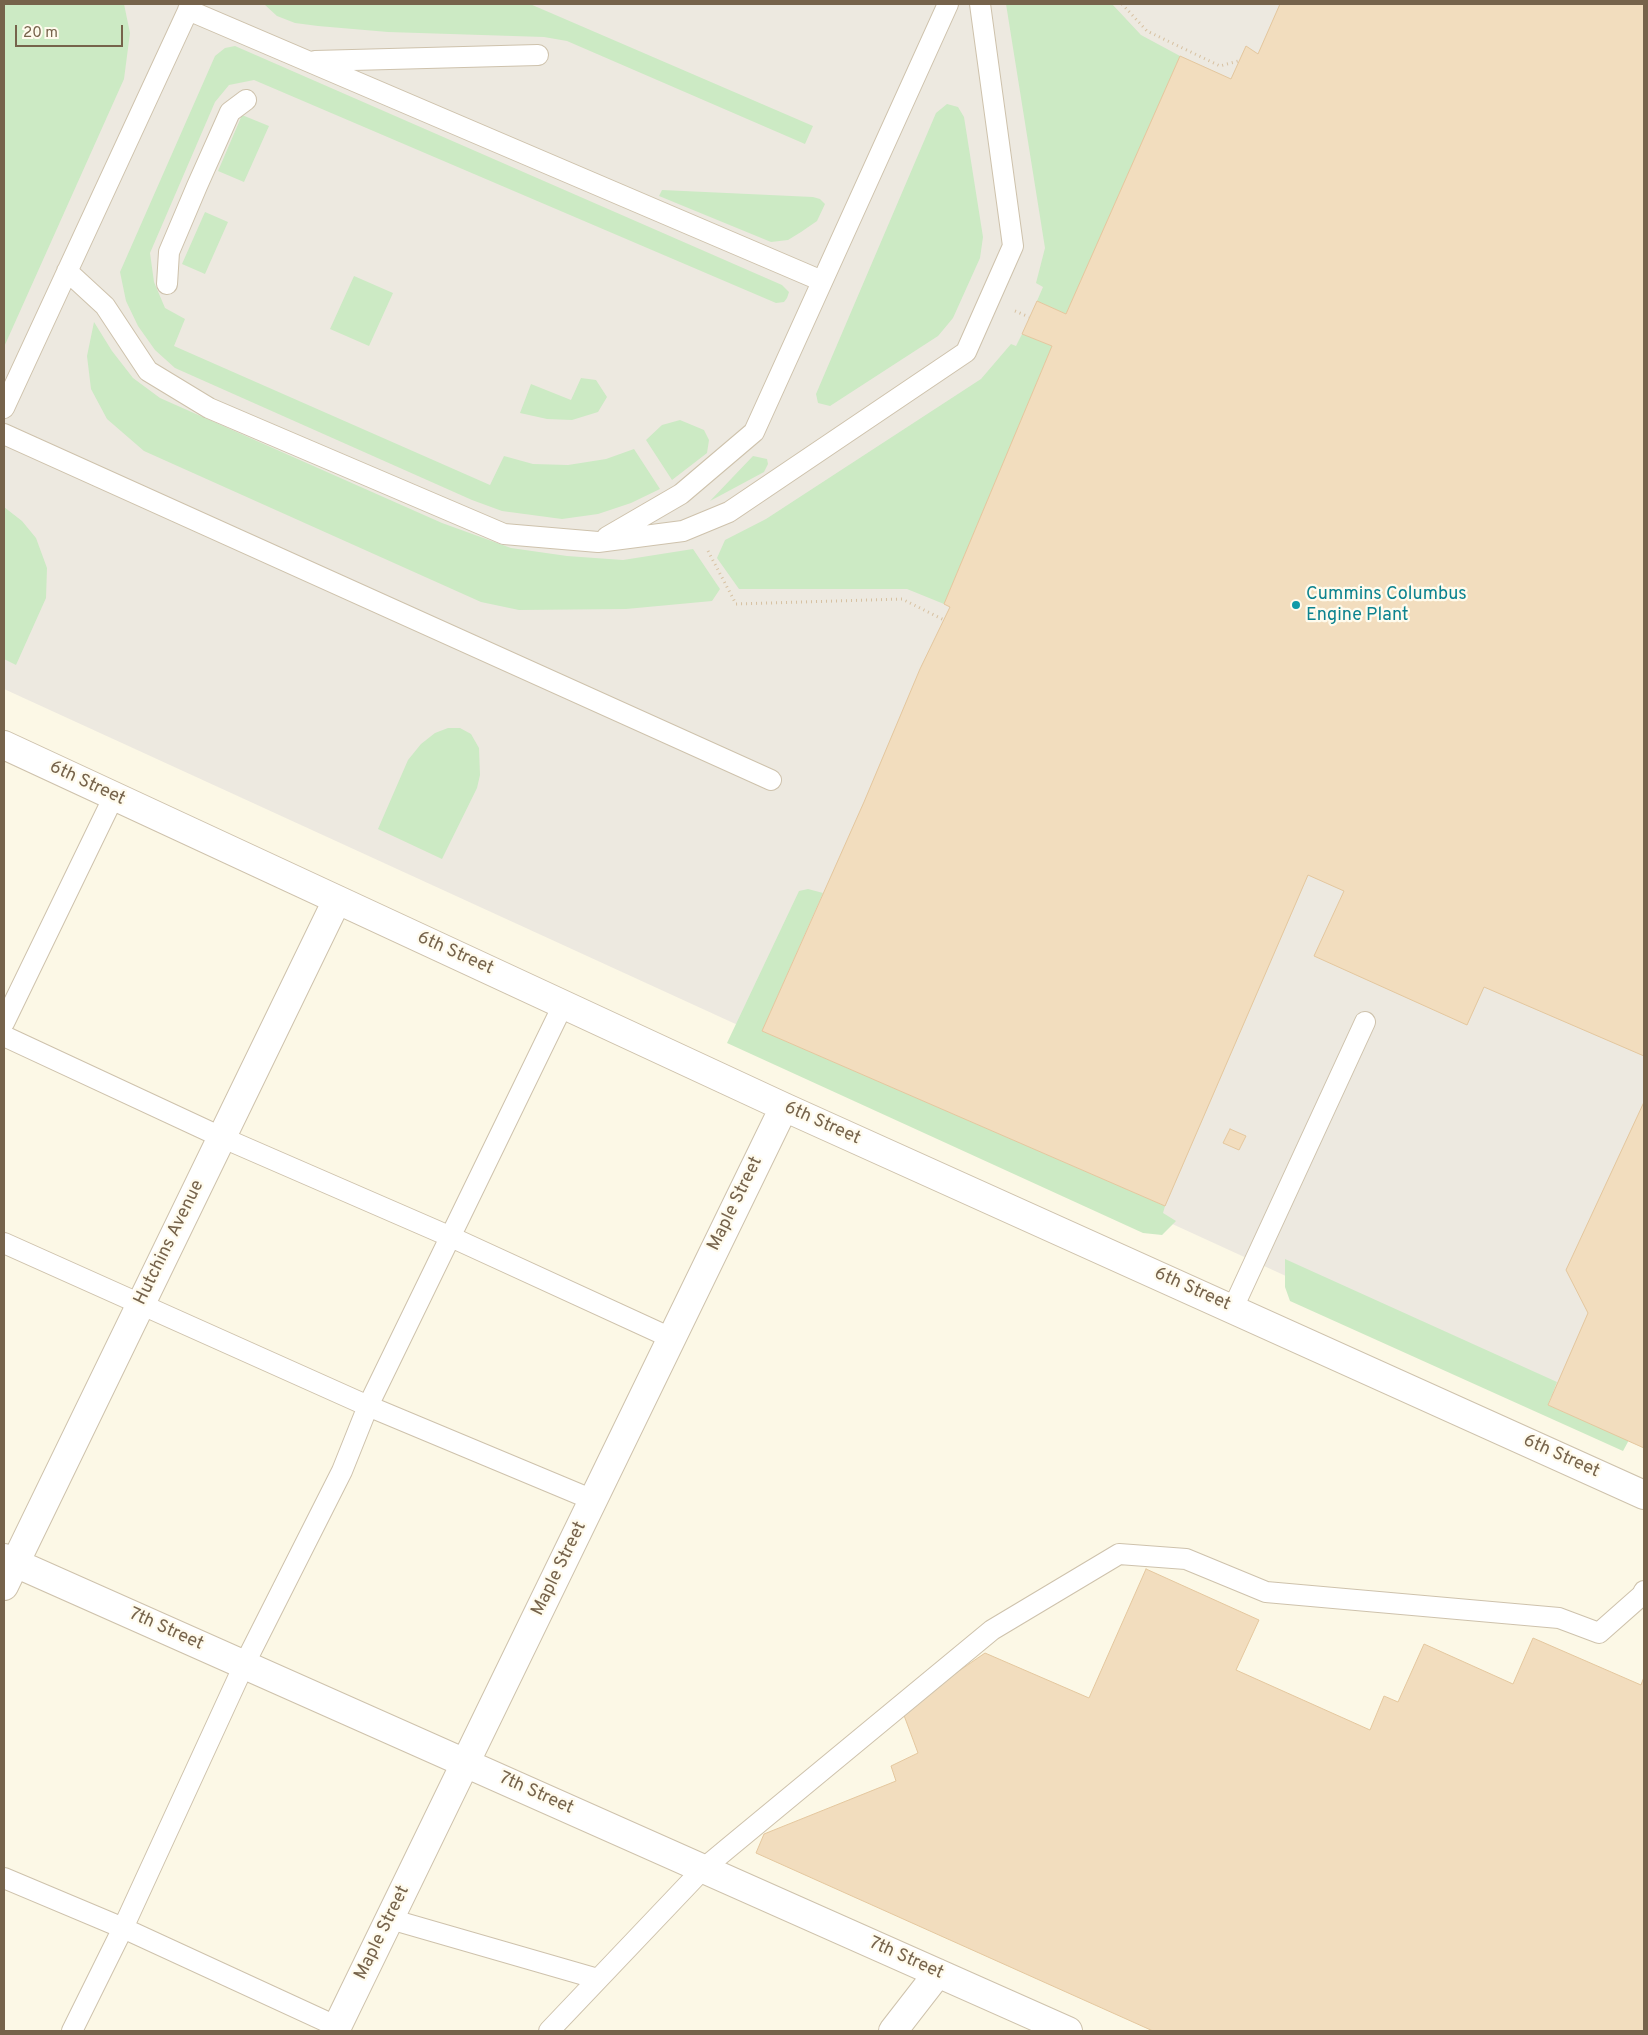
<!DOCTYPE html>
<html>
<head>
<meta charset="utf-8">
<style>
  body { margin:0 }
  #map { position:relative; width:1648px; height:2035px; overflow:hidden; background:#fcf8e6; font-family:Overpass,sans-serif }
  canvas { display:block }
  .frame { position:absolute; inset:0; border:5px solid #76634b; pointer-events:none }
  .scale { position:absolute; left:15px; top:25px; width:108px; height:22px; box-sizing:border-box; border:2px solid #76634b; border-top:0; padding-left:6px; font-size:15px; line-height:18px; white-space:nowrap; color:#76634b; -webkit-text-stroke:4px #fffbed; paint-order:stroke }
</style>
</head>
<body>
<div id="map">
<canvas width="1648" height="2035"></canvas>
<div class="frame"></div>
<div class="scale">20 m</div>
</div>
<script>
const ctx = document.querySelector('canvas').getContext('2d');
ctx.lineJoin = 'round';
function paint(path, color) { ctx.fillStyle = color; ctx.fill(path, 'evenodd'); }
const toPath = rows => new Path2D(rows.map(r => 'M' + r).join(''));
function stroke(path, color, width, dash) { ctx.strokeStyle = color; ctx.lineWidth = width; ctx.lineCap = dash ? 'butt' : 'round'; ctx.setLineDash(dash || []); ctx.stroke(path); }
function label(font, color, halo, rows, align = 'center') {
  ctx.font = font + ' Overpass,sans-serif'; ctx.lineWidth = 4.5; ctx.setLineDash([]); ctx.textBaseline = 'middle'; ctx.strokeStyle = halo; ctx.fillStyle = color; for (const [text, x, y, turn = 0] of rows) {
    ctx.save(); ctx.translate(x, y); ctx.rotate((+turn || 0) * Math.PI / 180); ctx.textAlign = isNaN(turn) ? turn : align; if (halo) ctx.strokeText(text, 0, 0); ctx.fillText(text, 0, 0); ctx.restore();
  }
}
const industrial = toPath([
  [4,4,1644,4,1644,1440,4,689]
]);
const green = toPath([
  [4,4,124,4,130,33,124,79,4,347],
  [264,4,530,4,813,126,805,144,567,41,544,37,388,32,318,26,295,23,277,16],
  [1006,4,1112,4,1141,35,1180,56,1066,314,1037,301,1043,287,1036,283,1045,248],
  [235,46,782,285,789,292,787,298,784,302,776,303,254,80,229,85,215,102,150,253,154,282,165,308,185,319,174,346,490,485,504,456,533,464,568,465,606,459,634,449,660,489,631,503,598,514,562,519,502,511,472,500,175,368,155,350,138,326,126,301,120,272,215,56,225,48],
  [947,104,958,107,964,117,983,237,980,258,953,318,938,336,830,406,818,403,816,394,936,113],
  [242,115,269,126,244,182,218,171],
  [662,190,813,197,820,199,825,204,817,221,801,232,788,240,771,242,659,196],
  [205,212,228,222,205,274,182,264],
  [354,276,393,293,369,346,330,329],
  [94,322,112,351,133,378,160,398,442,523,511,548,567,556,623,560,693,549,720,589,712,601,626,609,519,610,481,602,144,451,107,419,91,389,87,356],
  [1022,334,1052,346,944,604,907,589,739,589,717,558,725,540,766,519,981,379,1011,344,1016,346],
  [581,378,596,380,607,397,598,412,572,420,547,419,520,413,531,384,571,400],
  [680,420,704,430,709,440,707,453,672,480,646,440,662,425],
  [753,456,767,459,768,464,764,472,710,501],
  [4,507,22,521,36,538,47,568,46,598,16,665,4,659],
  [448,728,460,728,471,734,479,748,480,775,477,788,442,859,378,829,408,760,421,744,435,733],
  [808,889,823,893,762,1031,1165,1206,1163,1213,1176,1221,1162,1235,1143,1233,727,1043,799,891],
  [1285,1259,1557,1382,1548,1405,1629,1440,1623,1451,1290,1301,1285,1287]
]);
const building = toPath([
  [1280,4,1644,4,1644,1056,1484,987,1467,1025,1314,956,1344,891,1308,875,1165,1206,762,1031,864,802,920,669,950,607,944,604,1052,346,1022,334,1037,301,1066,314,1180,56,1231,79,1246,46,1258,54,1280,4],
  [1644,1102,1644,1448,1548,1405,1588,1313,1566,1270,1644,1102],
  [1230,1129,1246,1136,1239,1150,1223,1143,1230,1129],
  [1146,1569,1259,1620,1236,1670,1370,1730,1384,1696,1398,1702,1424,1644,1513,1684,1533,1638,1641,1685,1644,1677,1644,2031,1153,2031,756,1853,764,1834,896,1781,891,1766,918,1753,902,1710,985,1653,1089,1698,1146,1569]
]);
const path = toPath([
  [1122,4,1147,31,1220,66,1238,61],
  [1015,311,1029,317],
  [708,551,736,604,902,599,944,620]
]);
const lane = toPath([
  [188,10,822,281],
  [315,61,538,55],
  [67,271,105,306,148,371,209,408,504,534,598,542,683,531,729,512,966,352,1013,246,980,4],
  [167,284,169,252,197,186,230,112,246,100],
  [4,408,191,4],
  [4,434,771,780],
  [607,537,681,494,754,432,948,4],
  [4,1023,114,796],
  [4,1036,221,1137,451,1237,671,1338],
  [4,1243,368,1406,593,1500],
  [1233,1308,1365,1022],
  [4,1878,123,1928,338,2027],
  [390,1919,598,1979],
  [72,2031,123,1928,244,1665,342,1471,368,1406,564,1003],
  [549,2031,703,1869,727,1849,992,1630,1119,1554,1186,1559,1266,1592,1559,1618,1599,1633,1642,1595,1644,1591]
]);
const street = toPath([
  [4,745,784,1107,1644,1495],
  [4,1558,1068,2031],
  [4,1586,337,900],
  [335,2031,784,1107],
  [893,2031,938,1973]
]);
const markers = [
  [1296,605,5,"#0f9aa8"]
];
const cultureNames = [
  ["Cummins Columbus",1306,595],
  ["Engine Plant",1306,616]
];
const streetNames = [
  ["6th Street",87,784,25],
  ["6th Street",455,954,24],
  ["6th Street",822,1124,24],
  ["Maple Street",736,1204,-64],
  ["Hutchins Avenue",170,1243,-64],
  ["6th Street",1192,1290,24],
  ["6th Street",1561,1457,24],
  ["Maple Street",560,1569,-64],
  ["7th Street",166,1630,24],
  ["7th Street",536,1794,24],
  ["Maple Street",383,1933,-64],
  ["7th Street",906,1959,24]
];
paint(industrial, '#ede9e0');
paint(green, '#cceac4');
paint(building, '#f2ddbe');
stroke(building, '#e4c79e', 1);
stroke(lane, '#cec2ac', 22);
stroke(street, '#cec2ac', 30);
stroke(path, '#d7c1a1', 3, [1, 4]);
stroke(lane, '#fff', 20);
stroke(street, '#fff', 28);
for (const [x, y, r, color] of markers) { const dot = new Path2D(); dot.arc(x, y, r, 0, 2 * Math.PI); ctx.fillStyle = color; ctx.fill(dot); stroke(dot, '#fffbed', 2); }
label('18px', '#0d838f', '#fffbed', cultureNames, 'left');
label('18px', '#76634b', '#fffbed', streetNames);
</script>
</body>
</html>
